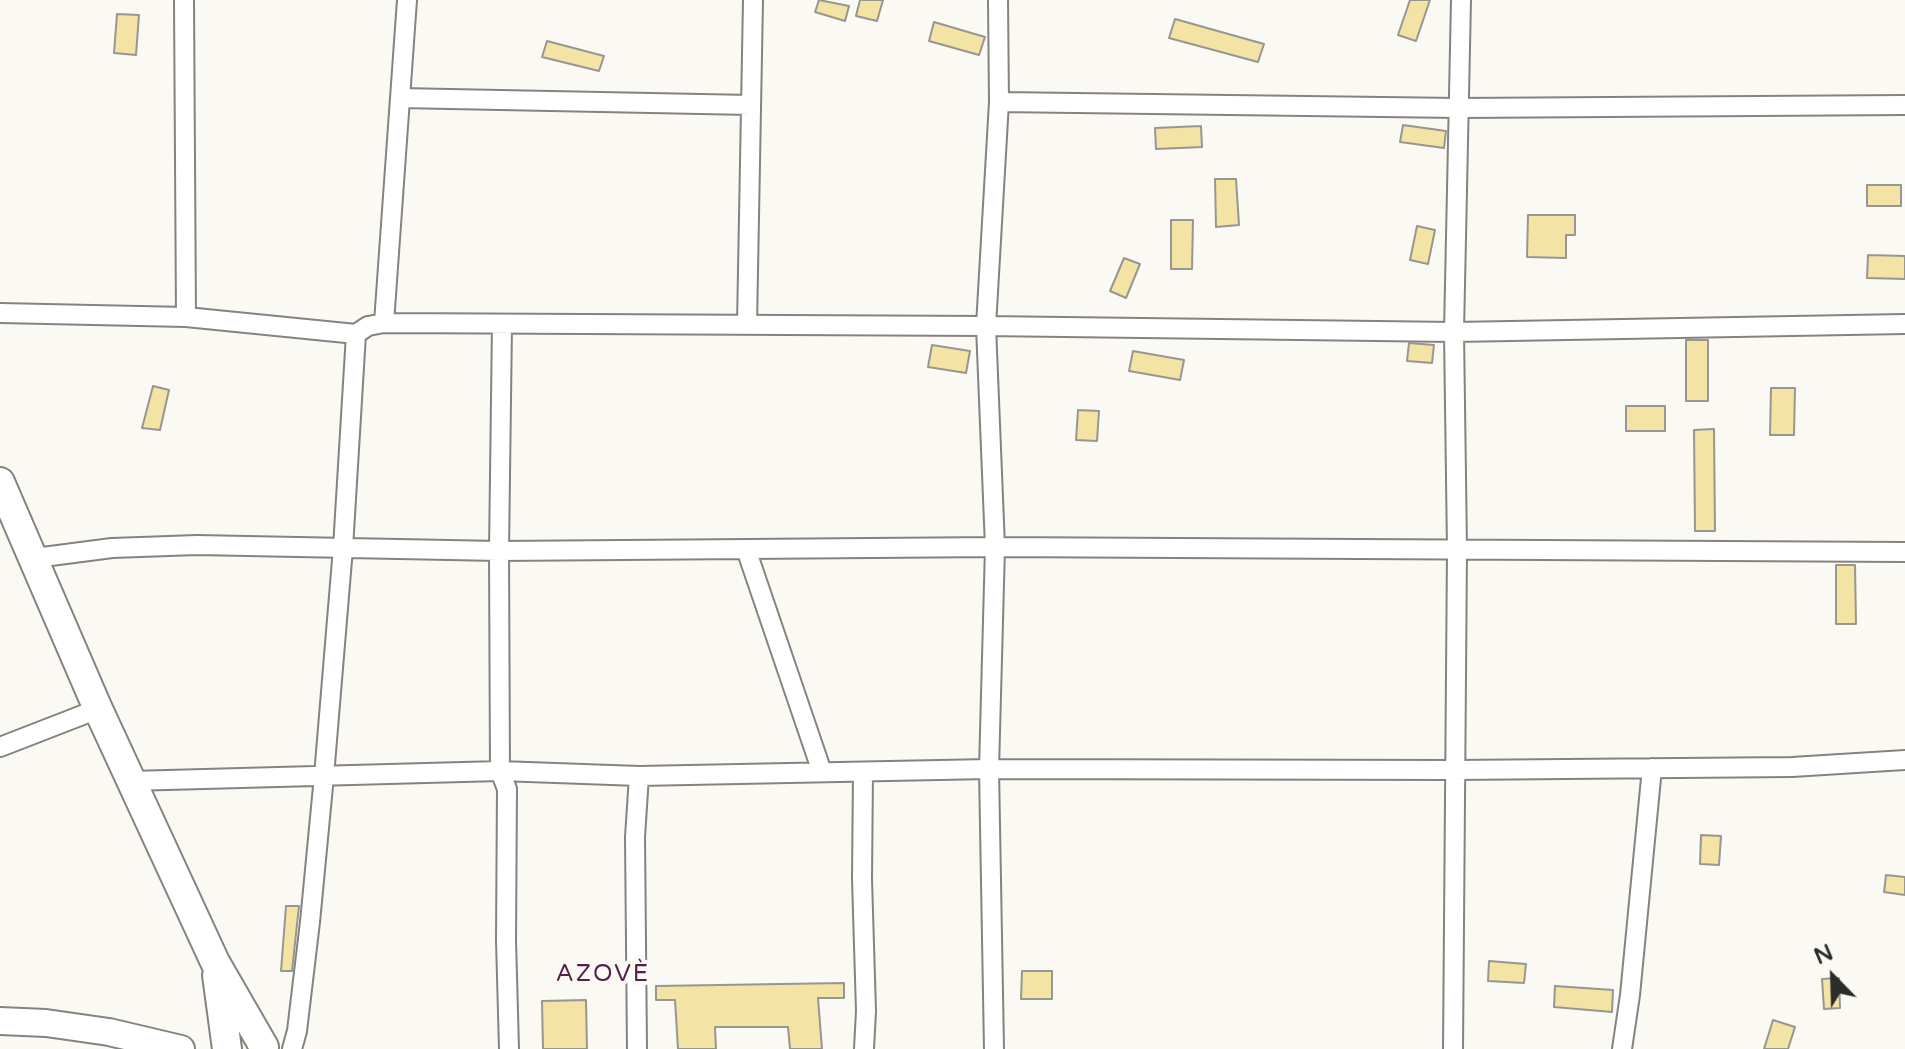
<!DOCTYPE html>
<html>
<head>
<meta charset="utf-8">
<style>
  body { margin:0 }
  #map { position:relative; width:1905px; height:1049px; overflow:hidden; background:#faf9f3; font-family:"Varela Round",sans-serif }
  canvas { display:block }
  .north { position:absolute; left:1793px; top:937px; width:80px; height:80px; -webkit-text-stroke:6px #faf9f3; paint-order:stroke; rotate:337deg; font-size:22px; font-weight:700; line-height:32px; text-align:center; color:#2c2c2a }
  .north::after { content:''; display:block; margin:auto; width:28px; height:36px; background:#2c2c2a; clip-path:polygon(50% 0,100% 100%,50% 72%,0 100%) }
</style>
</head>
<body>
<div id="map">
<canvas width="1905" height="1049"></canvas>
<div class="north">N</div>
</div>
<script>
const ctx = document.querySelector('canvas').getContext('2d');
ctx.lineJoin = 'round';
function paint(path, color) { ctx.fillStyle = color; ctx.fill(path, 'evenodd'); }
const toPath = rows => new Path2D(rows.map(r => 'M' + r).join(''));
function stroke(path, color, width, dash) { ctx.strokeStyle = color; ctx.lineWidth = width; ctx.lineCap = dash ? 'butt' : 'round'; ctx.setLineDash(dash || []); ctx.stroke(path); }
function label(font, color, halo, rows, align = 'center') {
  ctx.font = font + ' "Varela Round",sans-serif'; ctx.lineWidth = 8; ctx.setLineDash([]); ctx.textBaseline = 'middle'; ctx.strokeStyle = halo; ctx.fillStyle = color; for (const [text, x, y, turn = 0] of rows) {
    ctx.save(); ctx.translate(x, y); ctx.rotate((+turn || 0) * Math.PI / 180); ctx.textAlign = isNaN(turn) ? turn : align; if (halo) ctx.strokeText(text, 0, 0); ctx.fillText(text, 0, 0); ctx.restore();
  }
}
const building = toPath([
  [819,0,849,6,845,21,815,12,819,0],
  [860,0,883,0,877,21,856,16,860,0],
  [1410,0,1430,0,1416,41,1398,35,1410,0],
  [117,14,139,15,136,55,114,53,117,14],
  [1175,19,1264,44,1258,62,1169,38,1175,19],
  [934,22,985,37,979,55,929,41,934,22],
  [547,41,604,56,599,71,542,57,547,41],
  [1403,125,1446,131,1444,148,1400,142,1403,125],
  [1201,126,1202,147,1156,149,1155,128,1201,126],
  [1215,179,1236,179,1239,225,1216,227,1215,179],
  [1867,185,1901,185,1901,206,1867,206,1867,185],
  [1528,215,1575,215,1575,235,1566,235,1566,258,1527,257,1528,215],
  [1171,220,1193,220,1192,269,1171,269,1171,220],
  [1417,226,1435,230,1428,264,1410,260,1417,226],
  [1868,255,1905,256,1905,279,1867,278,1868,255],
  [1124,258,1140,264,1126,298,1110,291,1124,258],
  [1686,340,1708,340,1708,401,1686,401,1686,340],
  [1409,343,1434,345,1432,363,1407,361,1409,343],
  [932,345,970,351,966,373,928,367,932,345],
  [1133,351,1184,360,1180,380,1129,371,1133,351],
  [153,386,169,390,160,430,142,428,153,386],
  [1771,388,1795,388,1794,435,1770,435,1771,388],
  [1626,406,1665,406,1665,431,1626,431,1626,406],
  [1078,410,1099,411,1097,441,1076,440,1078,410],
  [1714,429,1715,531,1695,531,1694,430,1714,429],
  [1836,565,1855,565,1856,624,1836,624,1836,565],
  [1701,835,1721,836,1719,865,1700,864,1701,835],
  [1886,875,1905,877,1905,895,1884,892,1886,875],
  [286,906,299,906,292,971,281,971,286,906],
  [1489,961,1526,964,1524,983,1488,981,1489,961],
  [1022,971,1052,971,1052,999,1021,999,1022,971],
  [1839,978,1840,1008,1824,1009,1822,979,1839,978],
  [844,983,844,998,818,998,822,1049,790,1049,788,1027,715,1027,716,1049,678,1049,675,1000,656,1000,656,986,844,983],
  [1555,986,1613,990,1612,1012,1554,1007,1555,986],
  [586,1000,587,1049,543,1049,542,1001,586,1000],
  [1773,1020,1795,1027,1788,1049,1764,1049,1773,1020]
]);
const street = toPath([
  [184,0,186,317],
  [400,98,751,105],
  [999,102,1459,108,1905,105],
  [0,313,186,317,356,334,368,326,384,323,986,326,1454,332,1905,324],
  [384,323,407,0],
  [502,324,499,551,500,771,507,789,506,940,509,1049],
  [747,325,753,0],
  [746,549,822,772],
  [35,558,112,548,197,545,499,551,995,547,1905,552],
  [0,747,98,709],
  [863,772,862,879,866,1011,864,1049],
  [130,781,500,771,639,776,989,769,1454,770,1792,767,1905,760],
  [292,1049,297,1031,310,922,324,776,343,548,356,334],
  [637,1049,635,837,639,776],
  [994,1049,989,769,995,547,986,326,999,102,998,0],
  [1453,1049,1457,550,1454,332,1461,0],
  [1622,1049,1630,995,1652,768]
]);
const secondary = toPath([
  [0,1021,46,1023,109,1032,181,1049]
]);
const primary = toPath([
  [0,482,98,709,215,962,264,1047],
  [217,975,227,1049]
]);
const quarterNames = [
  ["AZOVÈ",603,975]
];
paint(building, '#f3e3a5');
stroke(building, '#979691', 2);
stroke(street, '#85837f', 22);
stroke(secondary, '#85837f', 30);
stroke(primary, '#85837f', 32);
stroke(street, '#fff', 18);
stroke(secondary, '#fff', 26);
stroke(primary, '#fff', 28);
ctx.letterSpacing = '2px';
label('24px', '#551f4b', '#faf9f3', quarterNames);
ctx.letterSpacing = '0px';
</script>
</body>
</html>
